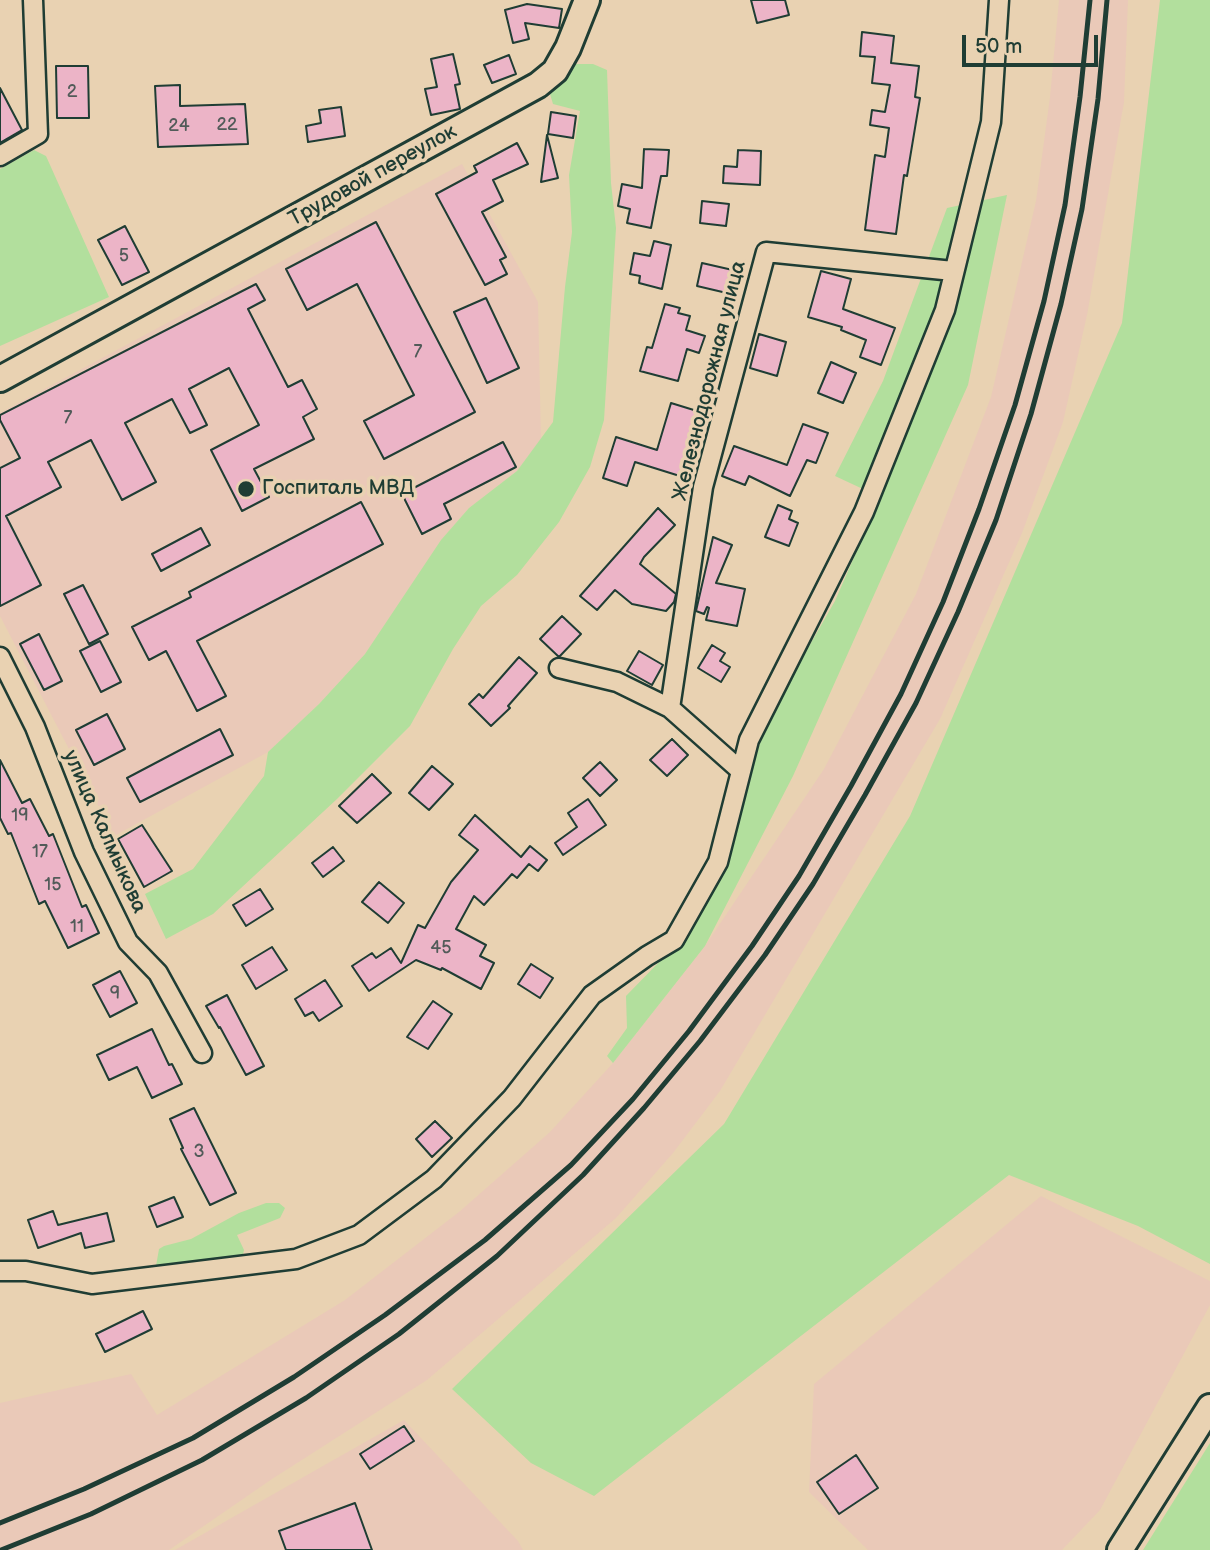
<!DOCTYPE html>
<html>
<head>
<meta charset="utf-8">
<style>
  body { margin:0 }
  #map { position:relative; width:1210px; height:1550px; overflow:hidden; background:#e9d2b2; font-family:"Balsamiq Sans",sans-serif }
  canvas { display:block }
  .scale { position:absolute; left:962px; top:35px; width:136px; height:32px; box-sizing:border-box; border:4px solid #1f3d34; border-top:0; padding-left:9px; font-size:21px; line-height:24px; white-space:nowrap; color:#1f3d34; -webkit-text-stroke:5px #e9d2b2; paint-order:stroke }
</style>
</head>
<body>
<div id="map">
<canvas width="1210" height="1550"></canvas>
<div class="scale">50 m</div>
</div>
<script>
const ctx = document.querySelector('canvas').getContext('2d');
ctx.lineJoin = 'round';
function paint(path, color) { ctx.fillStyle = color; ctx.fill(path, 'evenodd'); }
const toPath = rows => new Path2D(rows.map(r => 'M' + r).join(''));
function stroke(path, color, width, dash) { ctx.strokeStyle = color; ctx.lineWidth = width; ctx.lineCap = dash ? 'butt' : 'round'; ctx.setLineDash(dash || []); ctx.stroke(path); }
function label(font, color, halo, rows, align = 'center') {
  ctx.font = font + ' "Balsamiq Sans",sans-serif'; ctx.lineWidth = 7; ctx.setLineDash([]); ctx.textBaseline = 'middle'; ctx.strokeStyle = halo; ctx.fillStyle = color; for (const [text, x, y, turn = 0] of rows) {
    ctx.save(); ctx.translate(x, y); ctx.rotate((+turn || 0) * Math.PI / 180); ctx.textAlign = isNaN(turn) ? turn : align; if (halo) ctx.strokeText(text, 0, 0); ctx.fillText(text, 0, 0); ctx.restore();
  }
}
const built = toPath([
  [1059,0,1128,0,1124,102,1087,315,1063,422,1022,533,940,719,720,1091,673,1153,616,1218,427,1380,272,1479,169,1550,0,1550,0,1403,131,1374,157,1415,345,1300,459,1212,550,1132,613,1063,705,946,824,769,916,594,991,397,1036,201,1050,97],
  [462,164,538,302,541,440,517,471,469,508,441,540,365,654,319,704,268,752,114,836,0,616,0,413],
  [1041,1196,1210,1281,1210,1305,1100,1510,1062,1550,868,1550,809,1492,814,1384],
  [404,1420,518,1541,523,1550,175,1550]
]);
const green = toPath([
  [1160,0,1210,0,1210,1264,1138,1226,1009,1175,594,1496,531,1463,452,1389,724,1124,910,816,1122,323],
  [576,64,593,64,607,70,611,183,616,228,604,420,590,467,559,522,517,575,481,606,453,649,410,726,337,799,213,914,166,939,145,894,193,869,264,776,268,752,319,704,365,654,441,540,469,508,517,471,553,422,565,287,572,232,569,175,580,111,553,104,550,94,560,80],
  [34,150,46,156,109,297,0,346,0,169],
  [1007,195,968,385,793,776,705,946,613,1063,607,1056,627,1028,626,996,661,960,686,939,725,865,760,743,793,674,835,601,880,497,835,476,883,381,947,208],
  [266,1203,279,1203,285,1208,280,1218,237,1235,244,1250,241,1263,156,1266,159,1249,164,1246,191,1239,239,1213],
  [1210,1443,1210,1550,1143,1550]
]);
const building = toPath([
  [751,0,785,0,789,15,757,23,751,0],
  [527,4,562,9,559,28,525,23,529,39,513,43,505,10,527,4],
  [862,32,894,36,891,63,919,66,915,97,920,98,907,176,904,175,896,234,865,230,875,155,885,157,889,128,870,125,872,110,885,112,890,85,872,83,875,57,860,56,862,32],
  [453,54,460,84,455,85,460,109,431,115,425,89,437,87,431,59,453,54],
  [509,55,516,74,492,83,484,65,509,55],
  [56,66,88,66,89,118,57,118,56,66],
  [180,85,180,106,245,104,248,144,158,147,155,86,180,85],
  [0,88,22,130,0,143,0,88],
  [341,107,345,136,308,142,306,126,321,123,319,110,341,107],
  [551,112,576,116,573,138,548,134,551,112],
  [547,135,558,178,541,182,547,135],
  [517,143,528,164,493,180,503,201,482,212,506,257,500,260,507,274,485,285,436,194,477,172,474,166,517,143],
  [644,149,669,150,667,176,661,176,651,228,627,223,630,209,618,206,622,184,642,188,644,149],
  [738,150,761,151,760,185,723,183,724,166,737,167,738,150],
  [702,201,729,204,726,226,700,223,702,201],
  [376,222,475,412,384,459,364,421,414,395,357,284,307,310,286,269,376,222],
  [125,226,149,272,122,285,98,240,125,226],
  [654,241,671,245,662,289,639,283,640,276,630,274,634,253,650,256,654,241],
  [702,263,737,271,731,294,697,286,702,263],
  [821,271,851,279,843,309,895,328,881,365,860,357,866,340,841,330,842,327,808,317,821,271],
  [256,284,265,300,248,309,288,387,302,380,317,409,303,417,314,439,254,469,269,497,242,511,211,450,259,425,229,368,189,389,207,425,190,433,172,399,125,423,156,482,122,500,91,440,48,462,61,487,6,516,41,585,0,606,0,468,20,458,0,420,0,415,256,284],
  [486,298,519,368,487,383,454,312,486,298],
  [665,304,680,308,678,313,690,316,686,330,705,336,699,353,687,349,678,381,640,371,647,347,652,348,665,304],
  [759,334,786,342,777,376,750,368,759,334],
  [831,362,856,373,843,403,818,393,831,362],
  [671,403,697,411,688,442,694,445,683,477,635,462,627,486,603,478,616,437,657,450,671,403],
  [803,424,828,433,816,463,807,460,790,496,749,476,745,485,722,476,734,446,787,465,803,424],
  [503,442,516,467,444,504,451,519,422,534,402,494,503,442],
  [361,502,383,544,197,641,226,696,197,711,166,651,149,660,132,627,191,597,189,592,361,502],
  [778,505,792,511,789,519,798,523,789,546,765,537,778,505],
  [658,508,675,525,644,557,640,564,676,594,674,602,666,611,632,604,615,590,597,610,580,596,658,508],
  [201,528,210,545,161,571,152,554,201,528],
  [713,537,732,545,716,583,745,589,737,626,706,620,709,608,707,607,704,614,696,611,713,537],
  [83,585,108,634,89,644,64,594,83,585],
  [562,616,581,634,559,657,540,639,562,616],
  [39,634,62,681,44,690,20,644,39,634],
  [100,641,121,682,101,692,80,651,100,641],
  [712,645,725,653,720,661,730,667,721,682,698,668,712,645],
  [639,651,663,665,652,685,627,671,639,651],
  [519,657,537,673,508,706,510,708,491,726,469,704,479,694,483,698,519,657],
  [107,714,125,749,94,765,76,730,107,714],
  [220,729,233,755,140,802,127,778,220,729],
  [672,739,688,755,667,776,650,760,672,739],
  [0,760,22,803,30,799,49,836,53,834,82,907,86,905,99,933,68,948,45,901,39,904,11,833,8,834,0,818,0,760],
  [600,762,617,780,600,796,583,778,600,762],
  [432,766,453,784,429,810,409,793,432,766],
  [372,774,391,793,357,823,339,806,372,774],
  [588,799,606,825,563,855,555,843,577,827,568,813,588,799],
  [475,815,521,857,530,846,547,860,538,871,529,864,517,878,512,874,484,905,474,896,456,929,486,945,480,956,494,963,481,989,442,968,441,970,416,960,369,991,352,966,372,953,376,958,391,948,401,963,418,925,425,928,451,882,478,850,459,835,475,815],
  [142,825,172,871,144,887,118,839,142,825],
  [333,847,344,861,323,877,312,863,333,847],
  [379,882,404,903,388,923,362,902,379,882],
  [260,889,273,909,246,926,233,905,260,889],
  [272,947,287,970,256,989,242,965,272,947],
  [531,964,553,978,540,998,518,984,531,964],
  [120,971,137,1003,110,1017,93,985,120,971],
  [325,980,342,1006,319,1021,313,1012,305,1016,295,999,325,980],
  [227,995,264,1066,246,1075,220,1027,219,1028,206,1006,227,995],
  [433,1001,452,1014,428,1049,407,1037,433,1001],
  [152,1029,169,1065,172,1064,182,1084,152,1098,137,1067,109,1080,97,1055,152,1029],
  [194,1108,236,1193,210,1205,181,1149,183,1148,170,1119,194,1108],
  [435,1121,452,1138,432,1157,416,1139,435,1121],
  [174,1197,183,1217,157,1227,149,1207,174,1197],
  [53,1211,58,1225,107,1213,114,1241,85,1248,81,1233,38,1248,28,1220,53,1211],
  [143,1311,152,1329,105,1352,96,1334,143,1311],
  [404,1426,414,1441,370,1469,360,1454,404,1426],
  [856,1455,878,1488,839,1514,817,1482,856,1455],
  [355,1503,372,1550,286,1550,279,1531,355,1503]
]);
const street = toPath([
  [0,156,38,134,33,0],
  [0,657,35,727,84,852,128,942,158,973,202,1053],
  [559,668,617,682,670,708,741,771],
  [670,708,703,487,766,252,953,271],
  [0,1271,26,1271,92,1284,296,1259,359,1235,434,1179,512,1098,592,995,647,956,674,940,718,862,749,740,864,512,945,310,991,122,999,0]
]);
const secondary = toPath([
  [0,379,538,85,555,71,568,48,587,0],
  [1120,1550,1210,1407]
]);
const rail = toPath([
  [0,1523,84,1489,193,1438,294,1377,385,1315,485,1240,571,1165,633,1099,689,1031,752,946,799,876,851,786,901,694,943,602,979,509,1015,405,1044,301,1065,205,1080,97,1090,0],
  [1,1550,91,1514,202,1460,306,1398,399,1334,497,1256,583,1175,644,1108,700,1041,765,955,813,884,865,795,916,703,958,612,996,520,1031,414,1061,304,1082,209,1098,99,1107,0]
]);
const markers = [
  [246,489,9,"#1f3d34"]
];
const numberNames = [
  ["2",72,92],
  ["22",227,125],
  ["24",179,126],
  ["5",124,256],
  ["7",418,352],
  ["7",68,418],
  ["19",20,816],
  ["17",40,852],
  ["15",53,885],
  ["11",77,927],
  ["45",441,948],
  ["9",115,994],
  ["3",199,1152]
];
const streetNames = [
  ["Трудовой переулок",373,176,-29],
  ["Железнодорожная улица",710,381,-76],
  ["улица Калмыкова",104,832,66]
];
const poiNames = [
  ["Госпиталь МВД",262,489]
];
paint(built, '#eac9b8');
paint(green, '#b2df9d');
paint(building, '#ecb4c7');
stroke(building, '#1f3d34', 2);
stroke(street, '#1f3d34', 23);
stroke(secondary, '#1f3d34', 30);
stroke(street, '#e9d2b2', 18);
stroke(secondary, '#e9d2b2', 24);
stroke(rail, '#1f3d34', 5);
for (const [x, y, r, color] of markers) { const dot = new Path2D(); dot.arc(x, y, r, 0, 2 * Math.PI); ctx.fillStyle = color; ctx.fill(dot); stroke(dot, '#e9d2b2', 2.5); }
label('18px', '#525b59', null, numberNames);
label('21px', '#1f3d34', '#e9d2b2', streetNames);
label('21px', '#1f3d34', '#e9d2b2', poiNames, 'left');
</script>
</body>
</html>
